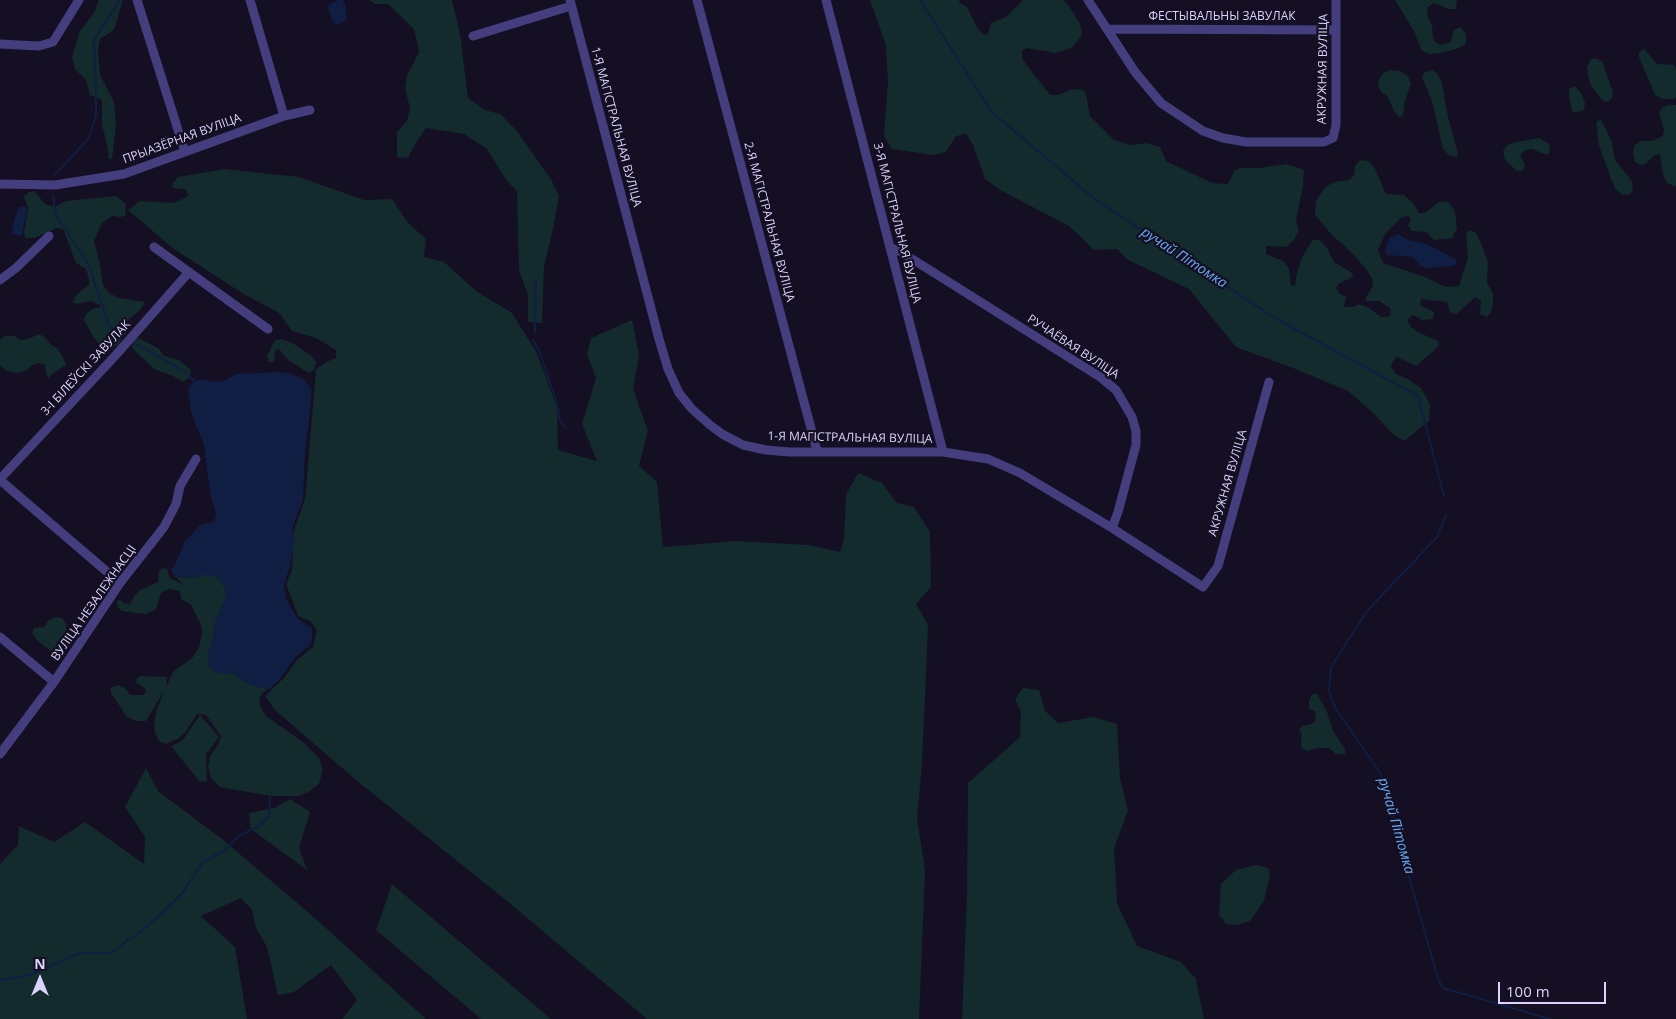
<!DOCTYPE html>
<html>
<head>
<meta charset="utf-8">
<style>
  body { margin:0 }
  #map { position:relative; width:1676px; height:1019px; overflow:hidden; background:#140f22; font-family:"Open Sans",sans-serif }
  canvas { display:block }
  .north { position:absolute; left:15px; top:954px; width:50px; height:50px; -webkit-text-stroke:4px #140f22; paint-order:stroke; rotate:0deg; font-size:14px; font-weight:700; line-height:20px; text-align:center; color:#dbd4fc }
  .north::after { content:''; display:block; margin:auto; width:18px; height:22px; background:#dbd4fc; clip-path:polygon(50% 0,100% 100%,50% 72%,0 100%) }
  .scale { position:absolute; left:1498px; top:982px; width:108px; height:22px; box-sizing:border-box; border:2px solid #dbd4fc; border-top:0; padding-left:6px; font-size:15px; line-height:18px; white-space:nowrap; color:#dbd4fc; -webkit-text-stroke:4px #140f22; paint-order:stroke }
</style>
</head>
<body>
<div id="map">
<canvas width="1676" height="1019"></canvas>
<div class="north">N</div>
<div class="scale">100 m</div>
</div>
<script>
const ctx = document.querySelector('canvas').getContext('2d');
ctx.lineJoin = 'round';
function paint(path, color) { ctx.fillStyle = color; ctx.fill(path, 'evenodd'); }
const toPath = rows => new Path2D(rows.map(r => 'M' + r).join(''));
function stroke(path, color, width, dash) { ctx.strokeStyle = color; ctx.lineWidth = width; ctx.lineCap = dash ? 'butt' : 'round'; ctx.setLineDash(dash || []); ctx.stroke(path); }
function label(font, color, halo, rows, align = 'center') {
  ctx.font = font + ' "Open Sans",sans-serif'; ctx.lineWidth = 4.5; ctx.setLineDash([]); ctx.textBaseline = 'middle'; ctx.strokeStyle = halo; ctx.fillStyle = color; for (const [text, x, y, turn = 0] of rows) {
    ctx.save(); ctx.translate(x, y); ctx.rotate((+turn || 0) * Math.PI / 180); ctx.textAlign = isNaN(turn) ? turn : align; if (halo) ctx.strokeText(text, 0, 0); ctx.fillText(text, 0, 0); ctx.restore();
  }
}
const green = toPath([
  [99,0,123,0,114,30,100,39,98,50,100,75,114,102,116,124,112,159,109,159,107,144,102,125,102,100,90,95,86,80,75,69,72,57,80,31,94,13],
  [369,0,452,0,460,34,468,98,485,110,500,114,517,131,552,181,559,196,553,229,544,266,542,323,528,322,528,295,519,270,517,191,507,181,487,149,464,134,426,128,415,144,408,158,397,157,397,132,407,121,410,108,405,89,407,76,419,52,414,29,388,4,375,4],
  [870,0,959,0,960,3,967,7,978,29,984,35,988,34,991,23,1006,17,1023,0,1063,0,1067,3,1080,24,1082,35,1072,48,1055,53,1027,48,1022,51,1022,59,1050,95,1059,95,1072,89,1083,90,1086,94,1090,116,1114,140,1131,145,1147,143,1160,147,1166,161,1212,183,1228,184,1235,170,1241,168,1259,168,1287,164,1304,170,1303,187,1296,219,1299,231,1294,240,1286,247,1266,246,1266,254,1283,261,1289,269,1291,285,1295,286,1297,273,1302,257,1313,240,1320,240,1327,248,1334,262,1352,273,1353,277,1338,284,1336,288,1340,294,1346,296,1344,307,1353,307,1359,304,1369,308,1381,317,1388,317,1391,314,1390,308,1379,301,1366,301,1366,297,1373,286,1372,278,1366,269,1350,251,1331,234,1315,215,1316,201,1325,187,1335,182,1349,180,1354,175,1355,166,1360,160,1369,161,1375,169,1386,194,1404,195,1414,204,1419,213,1425,213,1439,202,1448,202,1455,211,1457,229,1452,238,1434,240,1426,232,1412,231,1408,226,1411,219,1407,216,1401,218,1385,234,1378,250,1383,263,1425,277,1446,287,1459,286,1468,257,1466,233,1471,230,1476,233,1481,243,1488,262,1487,282,1493,294,1493,304,1491,312,1487,317,1480,314,1481,301,1475,297,1457,314,1450,313,1447,302,1421,299,1420,305,1434,312,1433,319,1423,320,1413,315,1407,320,1411,327,1418,332,1438,341,1439,346,1416,366,1397,357,1392,363,1391,367,1396,374,1408,379,1421,388,1430,404,1429,421,1404,441,1392,433,1371,411,1348,391,1293,368,1236,347,1189,289,1128,260,1117,249,1094,250,1069,226,1000,190,985,179,973,145,966,134,956,136,946,152,933,155,892,149,884,136,888,82,886,45],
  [1395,0,1457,0,1456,9,1448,9,1440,5,1433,3,1427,8,1428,17,1432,25,1433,37,1436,43,1442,45,1451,42,1454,30,1460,27,1466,34,1466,44,1459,48,1441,53,1430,54,1422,51,1414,31],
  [1644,49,1657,64,1674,65,1676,70,1676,97,1674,99,1663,99,1655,95,1639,57,1639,52],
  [1595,58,1602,61,1613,92,1612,99,1607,102,1602,100,1590,84,1587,68,1590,60],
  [1390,70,1400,71,1408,76,1411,84,1405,100,1403,116,1399,117,1394,111,1387,96,1380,91,1378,82,1382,74],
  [1433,70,1437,73,1442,84,1448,117,1458,153,1457,157,1450,156,1443,149,1432,101,1422,77,1425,72],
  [1575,86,1582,95,1585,103,1584,110,1578,112,1572,112,1569,95,1569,89],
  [1668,105,1676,105,1676,186,1674,186,1667,183,1663,174,1660,154,1655,155,1645,164,1640,165,1635,162,1633,154,1634,146,1641,141,1652,141,1663,136,1664,129,1659,113,1662,108],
  [1601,119,1612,143,1615,160,1632,181,1633,188,1630,194,1624,195,1616,190,1611,179,1599,145,1596,122],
  [1539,138,1549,144,1550,152,1547,155,1532,149,1526,150,1520,155,1525,165,1523,171,1517,171,1505,160,1503,151,1507,145,1512,143],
  [224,169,299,177,364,200,392,199,408,223,426,239,424,257,444,262,476,291,512,313,537,353,557,407,558,450,597,461,582,424,596,378,587,355,591,338,632,320,639,355,633,389,648,431,639,466,657,482,663,547,737,541,808,545,840,552,844,540,846,495,858,473,882,483,897,503,914,507,930,532,931,587,916,604,928,625,922,764,917,818,925,870,919,1019,647,1019,507,901,356,780,275,710,265,696,285,677,297,660,313,647,317,630,310,621,298,616,286,584,292,570,294,530,305,499,316,369,326,362,336,358,336,350,316,338,292,331,279,313,242,293,174,249,128,210,140,201,174,203,189,196,185,189,172,188,173,183,178,177],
  [34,191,45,204,55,207,66,201,116,196,126,204,125,216,120,217,113,216,102,223,94,241,100,264,103,285,109,293,119,298,145,302,140,310,127,321,126,333,118,345,111,348,102,347,94,338,84,320,86,314,94,308,99,308,100,305,91,301,76,304,72,302,77,294,89,285,89,279,86,269,76,263,63,229,56,228,35,238,25,238,24,232,28,208,24,197,29,192],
  [39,334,45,337,50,344,57,348,63,357,66,365,52,374,48,379,44,364,39,363,32,365,27,370,19,373,7,371,0,366,0,340,5,336,14,336,21,340,28,339],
  [138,338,158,348,164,356,179,360,191,370,190,377,183,382,173,376,154,369,132,348,133,341],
  [282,339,294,344,312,356,316,363,314,370,309,373,288,360,279,349,276,350,274,353,275,358,274,362,269,362,267,356,275,340],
  [163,568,167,569,170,578,184,585,175,576,194,578,202,575,209,574,220,579,226,591,226,597,215,623,213,638,208,653,233,674,245,682,259,687,269,689,262,693,259,699,260,706,266,716,304,743,319,758,323,770,319,784,310,791,299,796,270,796,220,787,211,778,208,766,210,757,219,743,221,736,206,715,197,714,187,730,179,738,166,744,159,741,155,733,154,725,156,712,164,691,146,721,136,721,127,717,111,693,111,688,118,685,125,688,130,695,143,695,146,692,145,688,136,683,137,678,140,676,167,677,166,688,173,672,193,657,199,647,202,633,201,625,191,605,181,599,180,591,169,589,161,593,156,609,146,614,122,611,118,607,117,601,120,600,123,603,130,604,135,595,140,590,158,582,159,571],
  [56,617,62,618,66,624,68,647,61,653,54,652,45,647,36,639,32,633,34,628,44,627,49,620],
  [1023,688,1039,690,1045,711,1058,723,1094,717,1117,724,1120,778,1128,811,1114,848,1117,903,1137,946,1181,962,1196,979,1204,1019,962,1019,967,897,968,783,1020,737,1021,712,1015,699],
  [1312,694,1317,694,1327,712,1333,731,1345,749,1345,754,1336,754,1329,748,1316,748,1309,751,1301,748,1301,740,1302,735,1299,730,1302,726,1312,724,1316,720,1315,711,1309,709,1309,701],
  [200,715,219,737,206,754,207,781,200,782,171,746,182,741],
  [146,768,158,791,222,839,315,918,426,1019,342,1019,357,1000,331,965,294,992,278,995,267,947,256,928,252,910,241,898,201,916,235,947,247,1019,0,1019,0,864,18,845,19,826,54,842,85,822,144,864,145,837,125,807],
  [290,799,310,812,299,848,307,870,251,829,249,813,275,808],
  [1256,865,1268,868,1270,875,1264,901,1250,921,1237,925,1226,924,1219,915,1221,884,1236,870],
  [392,884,551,1019,481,1019,376,930]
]);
const water = toPath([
  [338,0,343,0,345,4,347,20,340,24,336,24,333,22,328,8,329,4],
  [19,207,26,207,27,209,22,235,19,236,13,234,12,231,15,218],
  [1398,234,1408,240,1424,243,1450,256,1455,259,1457,263,1454,266,1429,268,1422,267,1412,257,1387,255,1385,250,1389,238],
  [275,372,289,373,304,379,312,390,305,456,303,499,292,529,295,539,290,566,284,585,286,599,298,619,312,628,312,634,311,644,295,658,278,681,269,689,259,687,245,682,233,674,214,672,209,666,208,653,213,638,215,623,226,597,226,591,220,579,209,575,202,575,194,578,175,576,171,570,175,565,185,541,200,525,213,522,216,515,210,492,204,445,191,413,188,389,194,381,205,379,212,382,224,381,236,374]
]);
const stream = toPath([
  [920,0,991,111,1092,197,1273,317,1418,396,1444,496],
  [54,176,88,139,96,116,96,87,94,40,120,0],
  [53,196,56,215,89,265,109,326,122,335],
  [535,333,536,280],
  [533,340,539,351,558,406,559,419,566,428],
  [134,343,184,371,194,381],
  [1446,515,1437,537,1366,612,1331,667,1329,691,1335,708,1381,774,1385,791,1438,979,1443,988,1550,1019],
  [0,980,30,975,80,953,112,953,129,939,141,932,181,895,203,862,225,850,237,837,259,826,269,817,270,796]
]);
const minor = toPath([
  [137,0,185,152],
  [250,0,284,116],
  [570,0,659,339,668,369,679,393,692,409,710,425,722,434,743,445,766,450,789,452,943,452,988,459,1020,473,1112,528,1203,587,1218,566,1269,382],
  [697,0,817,451],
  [826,0,943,452],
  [1088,0,1135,72,1161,103,1203,131,1223,138,1246,142,1324,142,1333,138,1336,125,1336,0],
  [1108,29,1336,30],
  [473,36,571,6],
  [0,44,39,46,53,42,79,0],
  [0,184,55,185,124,174,284,116,310,110],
  [154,247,268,329],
  [891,248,901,252,1100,377,1116,390,1132,417,1136,431,1136,445,1118,512,1112,528],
  [0,280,16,268,49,236],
  [0,479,115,356,189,272],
  [0,480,120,583],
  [0,637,54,682],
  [0,754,54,682,120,583,164,527,176,504,180,486,196,459]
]);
const streetNames = [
  ["ФЕСТЫВАЛЬНЫ ЗАВУЛАК",1222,17],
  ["АКРУЖНАЯ ВУЛІЦА",1323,69,-89],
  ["1-Я МАГІСТРАЛЬНАЯ ВУЛІЦА",616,127,75],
  ["ПРЫАЗЁРНАЯ ВУЛІЦА",182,139,-20],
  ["2-Я МАГІСТРАЛЬНАЯ ВУЛІЦА",769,222,75],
  ["3-Я МАГІСТРАЛЬНАЯ ВУЛІЦА",897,223,76],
  ["РУЧАЁВАЯ ВУЛІЦА",1073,347,33],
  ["3-І БІЛЕЎСКІ ЗАВУЛАК",86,368,-47],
  ["1-Я МАГІСТРАЛЬНАЯ ВУЛІЦА",850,438,1],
  ["АКРУЖНАЯ ВУЛІЦА",1228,483,-74],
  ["ВУЛІЦА НЕЗАЛЕЖНАСЦІ",94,603,-55]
];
const waterNames = [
  ["ручай Пітомка",1184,258,33],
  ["ручай Пітомка",1396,826,74]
];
paint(green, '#132b2c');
paint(water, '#0f1e42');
stroke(stream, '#0f1e42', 2);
stroke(minor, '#443e7e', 9);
label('12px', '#dbd4fc', '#140f22', streetNames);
label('italic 14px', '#69abf5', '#140f22', waterNames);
</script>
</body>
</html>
